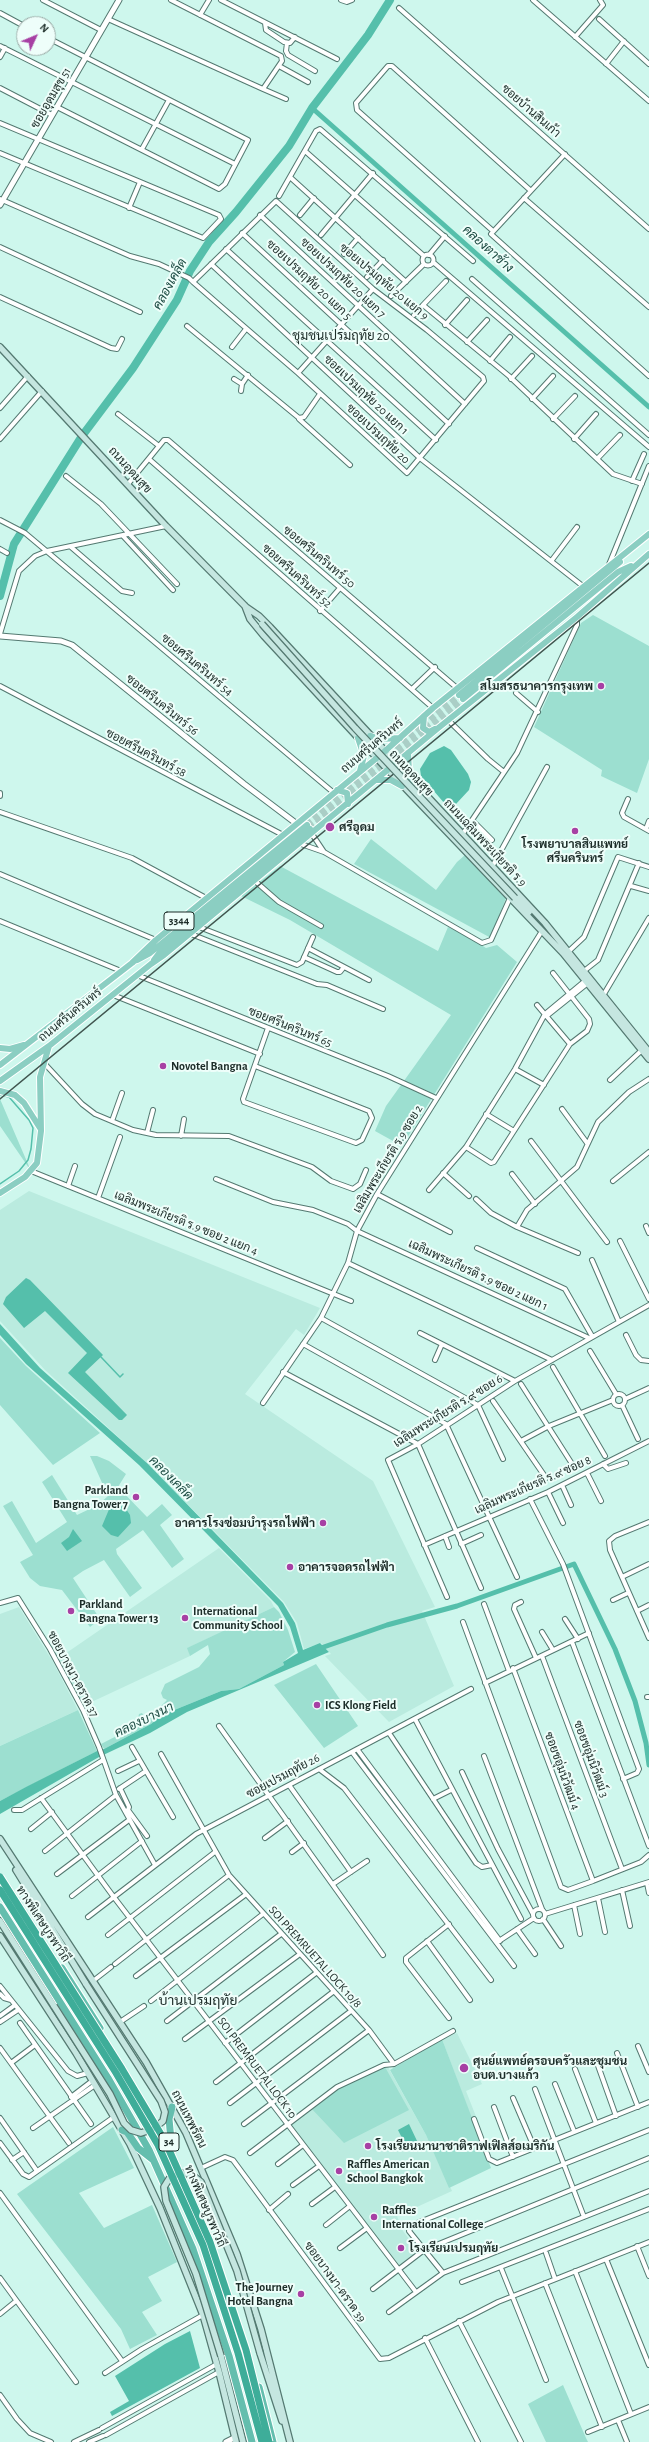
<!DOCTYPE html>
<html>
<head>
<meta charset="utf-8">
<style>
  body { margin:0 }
  #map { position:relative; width:649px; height:2442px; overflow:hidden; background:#cef7ed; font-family:"Alegreya Sans",sans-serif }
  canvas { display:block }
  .north { position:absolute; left:16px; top:16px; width:40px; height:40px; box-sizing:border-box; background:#eefefa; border:1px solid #9aaaa6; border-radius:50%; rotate:46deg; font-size:11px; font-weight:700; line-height:16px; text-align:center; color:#1c2c28 }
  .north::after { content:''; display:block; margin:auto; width:14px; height:18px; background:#a740a4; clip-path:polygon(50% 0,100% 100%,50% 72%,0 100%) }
</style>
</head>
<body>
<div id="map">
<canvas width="649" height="2442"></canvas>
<div class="north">N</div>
</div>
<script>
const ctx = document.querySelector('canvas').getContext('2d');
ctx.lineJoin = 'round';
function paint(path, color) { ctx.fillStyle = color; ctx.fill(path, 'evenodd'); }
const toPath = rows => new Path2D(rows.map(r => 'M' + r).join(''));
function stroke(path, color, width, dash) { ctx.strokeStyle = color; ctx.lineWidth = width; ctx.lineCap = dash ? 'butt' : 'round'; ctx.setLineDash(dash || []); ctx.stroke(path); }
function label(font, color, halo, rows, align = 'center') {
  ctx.font = font + ' "Alegreya Sans",Sarabun,sans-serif'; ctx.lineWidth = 4; ctx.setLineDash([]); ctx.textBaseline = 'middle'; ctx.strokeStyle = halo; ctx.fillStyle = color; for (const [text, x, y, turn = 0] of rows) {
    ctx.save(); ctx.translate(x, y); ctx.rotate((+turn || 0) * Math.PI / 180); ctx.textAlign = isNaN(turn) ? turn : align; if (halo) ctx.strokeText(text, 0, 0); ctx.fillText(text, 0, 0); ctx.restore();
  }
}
const built = toPath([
  [29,1191,320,1308,304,1335,296,1329,245,1394,373,1481,435,1607,422,1611,454,1686,389,1722,325,1656,331,1654,321,1643,304,1649,297,1623,284,1602,148,1464,45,1370,0,1321,0,1210],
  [219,1548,271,1601,274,1607,188,1648,190,1656,83,1706,59,1658],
  [19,1607,53,1662,78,1710,0,1746,0,1614],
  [457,2033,482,2084,466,2091,477,2119,472,2120,442,2039],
  [383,2066,388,2067,426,2135,452,2191,397,2216,403,2231,419,2252,399,2269,289,2123,312,2106]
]);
const green = toPath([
  [593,615,649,646,649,759,637,793,601,776,602,770,534,727,581,623],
  [371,839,436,890,457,862,465,855,506,898,491,938,354,864],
  [280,866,438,951,448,927,467,936,486,948,497,945,517,962,402,1146,375,1131,386,1106,451,1015,290,920,241,896],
  [0,1099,31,1171,0,1126],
  [0,1338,26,1366,100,1433,53,1465,0,1405],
  [90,1456,97,1456,109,1461,126,1474,118,1487,147,1517,162,1504,172,1515,160,1525,184,1559,172,1568,143,1530,116,1549,117,1554,142,1588,130,1597,104,1560,83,1571,73,1578,100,1619,90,1627,62,1590,40,1586,30,1578,20,1562,33,1555,3,1506,12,1501,36,1543,67,1522,42,1482,52,1475,77,1515,98,1505,108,1496],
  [274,1607,279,1612,288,1630,295,1652,283,1662,284,1665,239,1689,221,1691,162,1715,151,1724,104,1749,101,1744,136,1726,139,1714,142,1713,147,1721,152,1717,154,1713,167,1700,163,1698,161,1693,165,1684,199,1667,210,1654,208,1645,190,1656,187,1648],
  [316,1664,358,1726,324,1748,274,1685],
  [78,1710,97,1751,0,1801,0,1746],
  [442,2039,491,2168,449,2188,426,2135,390,2070],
  [385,2067,409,2110,344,2143,311,2108,337,2087],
  [113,2127,134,2168,79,2193,104,2228,152,2205,177,2262,148,2277,162,2301,142,2312,157,2335,130,2349,121,2329,17,2194],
  [563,2385,586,2438,588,2442,546,2442,528,2404]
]);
const water = toPath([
  [444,746,451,750,468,774,471,782,469,790,456,804,449,806,445,804,421,776,420,769,430,753],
  [26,1278,30,1280,103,1355,85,1372,127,1415,122,1420,119,1420,68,1373,87,1353,45,1311,24,1328,3,1304,6,1297],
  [0,1324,40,1368,148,1464,283,1603,295,1623,303,1650,320,1643,329,1652,187,1712,150,1733,99,1757,0,1814,0,1801,26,1787,97,1751,104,1749,151,1724,162,1715,221,1691,239,1689,284,1665,283,1662,298,1653,290,1627,278,1606,139,1465,26,1364,0,1335],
  [115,1503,126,1509,130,1515,131,1523,118,1537,111,1535,102,1526,110,1507],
  [73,1529,82,1541,67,1551,61,1543,69,1537],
  [409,2124,418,2143,407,2148,398,2130],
  [190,2331,200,2368,112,2416,110,2412,129,2401,115,2376,165,2344]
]);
const stream = toPath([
  [0,1095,9,1097,29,1120,33,1128,31,1149,28,1160,19,1171,0,1184],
  [101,1357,120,1377,123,1374]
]);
const canal = toPath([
  [312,108,649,407],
  [318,1649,387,1625,457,1606,574,1564,615,1649,635,1701,646,1743,649,1765]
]);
const river = toPath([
  [0,596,14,544,82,436,133,368,177,300,190,271,209,242,236,212,289,146,312,108,368,35,390,0]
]);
const primaryTunnel = toPath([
  [307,825,459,695],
  [310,829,463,699]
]);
const minor = toPath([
  [43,0,101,30],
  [221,0,337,59],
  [341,0,347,2,352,0],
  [533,0,649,101],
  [399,8,649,229],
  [0,13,24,26],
  [200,15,209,0],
  [108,19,263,89,282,61,281,56,171,0],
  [599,19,649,64],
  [265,23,266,30,284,42,290,43,295,37],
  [575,37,603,5,600,0],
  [48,38,248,140,225,184,219,189,57,107],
  [287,43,286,51,288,55,315,71],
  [0,46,235,164],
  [0,57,5,48],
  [606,64,624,41],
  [279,66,308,82],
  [0,88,52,115],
  [263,89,286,99],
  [0,123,219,215,221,219,203,238,0,153],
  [142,149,169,100],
  [305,151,424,256],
  [565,154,491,234,649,376],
  [291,178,406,282],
  [279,196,316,131,320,129,473,261],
  [524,198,649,307],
  [0,199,130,256,159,264,189,278,193,282,240,323,298,373,407,473,484,381,483,377,427,330,373,289,276,201,193,282],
  [129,208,140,182],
  [260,215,465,404],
  [300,215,314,198],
  [493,231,357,110,356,103,388,66,392,66,530,190],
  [242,233,449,424],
  [321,235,373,173],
  [0,247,140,312],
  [226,249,436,440],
  [344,254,358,238],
  '422.5 260a5.5 5.5 0 1 1 11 0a5.5 5.5 0 1 1-11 0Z',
  [429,255,445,236],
  [433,262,649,447],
  [211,264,421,459,584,587],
  [367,277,383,260],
  [472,279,649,435],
  [446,281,423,305,509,376,613,474,642,484],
  [391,296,424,264],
  [0,297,111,348,117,349,122,339],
  [414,315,423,305],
  [445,325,467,300],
  [187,326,299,418,304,417,320,394],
  [467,342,487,320],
  [232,347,246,329],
  [490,361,510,337],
  [298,373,373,289],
  [234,379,242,384],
  [511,379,532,356],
  [241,391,242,384,248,375],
  [532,399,553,376],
  [0,408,28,376],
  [118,414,159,446],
  [299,419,350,465],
  [553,419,575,396],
  [0,439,42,391],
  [574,439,596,414],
  [149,459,433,708],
  [597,459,620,435],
  [66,476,101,504,177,584],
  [632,481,644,454],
  [128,484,164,440,168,440,457,688],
  [0,520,25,533,334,793],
  [123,536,173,590],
  [71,547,122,591,132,593],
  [0,549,7,553],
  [552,560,577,527],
  [608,567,649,466],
  [320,611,340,588],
  [0,634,19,571,35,556,47,551,166,526],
  [0,686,283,835],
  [412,689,435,667],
  [516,693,538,712],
  [448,720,488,759,504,772],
  [0,793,0,796],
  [628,799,622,813,624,817,649,831],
  [0,812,132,858,206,898],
  [472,820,492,840],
  [646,829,649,821],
  [312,834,324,852],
  [462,835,517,753,577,625,577,617],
  [301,844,324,852,482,943,491,940,510,898],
  [492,867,547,767],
  [0,874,156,940],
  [255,881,279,902,321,926],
  [631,886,649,891],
  [0,921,121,971],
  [199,927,297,965,302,962,313,937],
  [191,934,317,984,327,985,383,1009],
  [308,948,369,980],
  [568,952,584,937,618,857,649,867],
  [304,957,337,972,340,972,344,967],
  [584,971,598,960,639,863],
  [137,975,388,1076,436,1098],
  [604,994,649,918],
  [113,995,260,1054],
  [537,1005,570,1044],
  [548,1015,588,983],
  [44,1063,82,1104,95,1114,133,1130,156,1135,229,1136,312,1167,331,1181,353,1189,360,1184,366,1170],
  [255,1066,369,1111,372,1118,362,1140,356,1143,244,1102,243,1099,268,1028],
  [515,1069,544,1085],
  [610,1080,642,1050],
  [562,1109,587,1143],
  [486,1114,514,1131],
  [112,1121,122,1093],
  [147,1133,153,1110],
  [181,1136,184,1119],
  [531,1141,607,1242],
  [466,1147,491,1163,494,1162,570,1044,587,1031,590,1024,589,1019,553,973],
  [31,1171,351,1301],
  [443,1173,469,1196],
  [512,1174,535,1204],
  [216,1179,273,1202,313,1210,348,1224,357,1231,589,1338],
  [613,1181,649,1152],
  [68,1186,75,1166],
  [429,1190,466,1147,515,1069,545,1014,586,980],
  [377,1194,450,1232],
  [98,1198,120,1137],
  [476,1199,491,1213,517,1227,578,1253],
  [646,1226,649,1233],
  [517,1227,527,1210,577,1167,598,1122,629,1092,649,1079],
  [620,1241,649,1299],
  [477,1248,565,1289,592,1336],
  [592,1260,619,1322],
  [348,1263,552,1360],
  [321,1318,478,1405,503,1459],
  [420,1333,515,1381],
  [626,1335,636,1355,641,1360,649,1361],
  [303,1344,446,1424,517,1577],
  [590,1351,616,1394],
  [435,1360,442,1344],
  [553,1367,605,1456],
  [283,1372,418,1444,481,1588],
  [521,1384,574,1467],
  '613 1400a6 6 0 1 1 12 0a6 6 0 1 1-12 0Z',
  [625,1399,649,1388],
  [493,1401,546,1478],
  [263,1403,321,1318,348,1263,357,1231,377,1194,542,931],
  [622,1405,638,1439],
  [521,1441,549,1426,613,1400],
  [603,1464,608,1469,626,1463],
  [587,1473,601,1501],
  [562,1485,571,1505],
  [548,1492,563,1523],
  [530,1499,563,1564,639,1769,637,1773,623,1779],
  [649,1522,615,1536,609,1541,610,1550,649,1638],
  [445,1536,449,1547],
  [461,1544,481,1535],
  [424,1545,548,1492,649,1441],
  [622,1577,649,1564],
  [447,1597,388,1460,418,1444,515,1381,649,1305],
  [613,1600,628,1593],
  [521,1602,515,1605,514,1609,536,1658],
  [0,1603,18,1598,50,1649,83,1710,99,1747,116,1795,155,1865],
  [484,1604,509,1671],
  [637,1611,649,1605],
  [565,1619,578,1639],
  [463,1622,561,1887,568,1890,593,1881,641,1862,649,1855],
  [542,1632,553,1650],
  [572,1642,649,1846],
  [542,1656,622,1869],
  [513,1668,593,1881],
  [485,1683,589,1633],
  [647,1697,649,1697],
  [415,1719,521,1919],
  [219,1726,383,1955],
  [389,1733,476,1863,482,1867,492,1865],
  [132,1747,173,1817],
  [357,1749,500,1941],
  [352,1752,514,1966],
  [161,1754,229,1875,369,2030,394,2064],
  [484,1756,542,1909],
  [319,1769,344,1788,491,1980],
  [118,1771,139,1761],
  [462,1772,498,1849,533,1914],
  [289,1785,351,1872],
  [120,1788,129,1807,128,1810,147,1836],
  [119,1789,146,1771],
  [41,1798,113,1896,416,2292],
  [433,1799,451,1790],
  [14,1810,22,1810,103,1760],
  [31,1829,52,1812],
  [265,1838,288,1821],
  [45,1851,116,1795],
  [292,1852,304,1843],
  [57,1874,129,1820],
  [647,1883,649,1893],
  [333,1884,367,1861],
  [622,1890,630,1926],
  [72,1896,142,1841],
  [598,1898,605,1932],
  [574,1905,580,1934],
  '533 1915a6 6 0 1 1 12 0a6 6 0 1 1-12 0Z',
  [545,1914,649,1882],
  [88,1917,196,1834,471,1689],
  [543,1919,561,1946],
  [449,1924,406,1958,406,1962,449,2018],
  [517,1929,535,1954],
  [108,1935,215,1852],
  [427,1941,470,2000],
  [499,1941,534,1918],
  [115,1964,229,1875],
  [136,1976,245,1895],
  [93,1981,111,1967],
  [0,1986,68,2071,77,2076,88,2073],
  [0,1994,4,1998,11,2000],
  [151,2001,263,1914],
  [0,2016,15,2005],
  [167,2021,281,1934],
  [0,2022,18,2010],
  [120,2022,144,2006],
  [20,2023,91,2124],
  [185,2039,300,1954],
  [225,2043,316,1973],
  [638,2046,649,2072],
  [0,2048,69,2143],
  [617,2053,638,2107],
  [596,2060,616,2116],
  [11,2063,35,2045],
  [575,2069,596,2123],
  [216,2082,333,1992],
  [555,2084,574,2131],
  [535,2089,584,2217],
  [71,2097,92,2081],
  [513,2098,534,2147],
  [230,2103,351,2011],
  [494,2107,513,2157],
  [0,2118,37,2171],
  [474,2119,489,2159,497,2163,649,2102],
  [244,2124,369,2030],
  [33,2128,95,2085],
  [0,2143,23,2174,29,2177,114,2117],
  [250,2153,337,2087,384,2065,394,2064,453,2031],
  [12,2160,24,2152],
  [278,2164,303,2145],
  [201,2168,225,2157,233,2160,380,2359,389,2358,498,2302,649,2242],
  [293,2185,319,2166],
  [0,2193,122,2361],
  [312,2204,335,2187],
  [269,2210,288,2194],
  [326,2225,350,2206],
  [637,2246,649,2276],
  [340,2248,367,2228],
  [546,2253,555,2279],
  [606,2259,649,2365],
  [501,2268,546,2380],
  [575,2271,631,2414],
  [443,2273,409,2231,412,2225,649,2130],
  [0,2278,76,2382],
  [462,2282,649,2209],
  [545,2283,602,2427],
  [373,2289,424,2250,649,2158],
  [389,2312,443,2273,649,2191],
  [0,2314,16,2301],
  [459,2321,521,2442],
  [425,2338,478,2442],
  [105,2373,142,2349,203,2315],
  [0,2395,17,2419,30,2433,51,2442],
  [618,2420,627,2442],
  [102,2428,217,2364],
  [588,2432,649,2407],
  [106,2435,219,2372],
  [74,2442,99,2430],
  [89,2442,103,2436]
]);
const tertiary = toPath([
  [0,205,119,0],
  [0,636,61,641,72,645,244,784,297,824],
  [226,2442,234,2438]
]);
const secondary = toPath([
  [0,347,166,526,247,608],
  [245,606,250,619,264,636,388,770,563,953,649,1059],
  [246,607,259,616,270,627,545,923,649,1052],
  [515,898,529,912],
  [0,1839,146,2062,186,2133,237,2254,261,2329,290,2442],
  [16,1870,86,1984],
  [0,1921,54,2006],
  [0,1936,76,2053,130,2144,160,2208,203,2315,219,2372,236,2442],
  [260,2353,282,2421],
  [221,2356,243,2442]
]);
const primary = toPath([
  [459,695,620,562],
  [463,699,618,572,631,566],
  [424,716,423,728,429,732,435,729],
  [370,736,381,739,400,738],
  [358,738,364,756,360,771],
  [408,753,409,771,412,781],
  [376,780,391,780,402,786],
  [337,790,347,793,348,804],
  [137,960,150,953,307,825],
  [154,960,160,952,310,829],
  [0,1048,10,1049,24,1045],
  [0,1065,132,963,156,940,384,752,433,708,649,534],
  [0,1081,49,1046,151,964,164,955,437,729,577,617,649,554],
  [0,1091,15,1095,24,1103,40,1128],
  [0,1193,25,1177,37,1163,41,1131,40,1077,49,1046]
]);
const trunk = toPath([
  [0,1907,108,2078,149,2150,193,2249,229,2356,252,2442],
  [62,1968,100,2028],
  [172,2107,169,2119,172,2150],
  [122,2130,127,2132,138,2148,152,2159],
  [259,2387,273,2442]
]);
const rail = toPath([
  [0,1099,649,563]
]);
const secondaryBridge = toPath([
  [262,624,355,728,515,898],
  [54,2006,110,2094,124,2123,131,2130,141,2133,153,2129,163,2121,165,2112,161,2101,86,1984],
  [221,2356,196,2274,166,2201,164,2187,169,2179,180,2173,191,2174,201,2182,237,2271,260,2353]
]);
const motorwayBridge = toPath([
  [0,1877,122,2069,165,2141,210,2242,246,2350,269,2442],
  [0,1890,116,2073,158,2145,203,2245,238,2353,262,2442]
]);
const markers = [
  [601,686,4,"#a740a4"],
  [330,827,5,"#a740a4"],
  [575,831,4,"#a740a4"],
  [163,1066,4,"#a740a4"],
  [136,1497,4,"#a740a4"],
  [323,1523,4,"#a740a4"],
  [290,1567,4,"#a740a4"],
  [71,1611,4,"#a740a4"],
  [185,1618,4,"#a740a4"],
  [317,1705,4,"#a740a4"],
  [464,2068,5,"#a740a4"],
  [368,2146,4,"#a740a4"],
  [339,2171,4,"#a740a4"],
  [374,2217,4,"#a740a4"],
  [401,2248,4,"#a740a4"],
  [301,2294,4,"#a740a4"]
];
const shields = [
  [179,921,30],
  [169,2142,20]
];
const shieldNames = [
  ["3344",179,921],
  ["34",169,2142]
];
const streetNames = [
  ["ซอยอุดมสุข 51",51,98,-60],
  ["ซอยบ้านสินเก้า",531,111,41],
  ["ซอยเปรมฤทัย 20 แยก 7",343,278,43],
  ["ซอยเปรมฤทัย 20 แยก 5",309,280,43],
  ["ซอยเปรมฤทัย 20 แยก 9",384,282,40],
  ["ซอยเปรมฤทัย 20 แยก 1",366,395,43],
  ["ซอยเปรมฤทัย 20",378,434,43],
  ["ถนนอุดมสุข",130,470,48],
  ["ซอยศรีนครินทร์ 50",319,557,40],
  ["ซอยศรีนครินทร์ 52",297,576,42],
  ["ซอยศรีนครินทร์ 54",197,665,40],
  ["ซอยศรีนครินทร์ 56",162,705,39],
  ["ถนนศรีนครินทร์",372,746,-40],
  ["ซอยศรีนครินทร์ 58",146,753,28],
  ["ถนนอุดมสุข",411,773,47],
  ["ถนนเฉลิมพระเกียรติ ร.9",485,843,47],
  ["ถนนศรีนครินทร์",70,1015,-39],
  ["ซอยศรีนครินทร์ 65",290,1027,22],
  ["เฉลิมพระเกียรติ ร.9 ซอย 2",388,1159,-59],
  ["เฉลิมพระเกียรติ ร.9 ซอย 2 แยก 4",186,1223,22],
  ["เฉลิมพระเกียรติ ร.9 ซอย 2 แยก 1",478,1275,25],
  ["เฉลิมพระเกียรติ ร.๙ ซอย 6",448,1411,-32],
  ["เฉลิมพระเกียรติ ร.๙ ซอย 8",533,1485,-24],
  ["ซอยบางนา-ตราด 37",73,1674,62],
  ["ซอยชอุ่มนิวัฒม์ 3",591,1759,70],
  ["ซอยชอุ่มนิวัฒม์ 4",562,1771,70],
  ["ซอยเปรมฤทัย 26",283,1776,-28],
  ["ทางพิเศษบูรพาวิถี",43,1924,57],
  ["SOI PREMRUETAL LOCK 10/8",315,1957,48],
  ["SOI PREMRUETAL LOCK 10",257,2068,53],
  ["ถนนเทพรัตน",189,2119,63],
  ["ทางพิเศษบูรพาวิถี",205,2206,67],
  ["ซอยบางนา-ตราด 39",335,2282,54]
];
const poiNames = [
  ["สโมสรธนาคารกรุงเทพ",593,686,"right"],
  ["ศรีอุดม",339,827],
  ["โรงพยาบาลสินแพทย์",575,844,"center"],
  ["ศรีนครินทร์",575,858,"center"],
  ["Novotel Bangna",171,1066],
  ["Parkland",128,1490,"right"],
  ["Bangna Tower 7",128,1504,"right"],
  ["อาคารโรงซ่อมบำรุงรถไฟฟ้า",315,1523,"right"],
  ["อาคารจอดรถไฟฟ้า",298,1567],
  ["Parkland",79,1604],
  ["Bangna Tower 13",79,1618],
  ["International",193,1611],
  ["Community School",193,1625],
  ["ICS Klong Field",325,1705],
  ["ศุนย์แพทย์ครอบครัวและชุมชน",473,2061],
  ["อบต.บางแก้ว",473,2075],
  ["โรงเรียนนานาชาติราฟเฟิลส์อเมริกัน",376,2146],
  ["Raffles American",347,2164],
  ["School Bangkok",347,2178],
  ["Raffles",382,2210],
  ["International College",382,2224],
  ["โรงเรียนเปรมฤทัย",409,2248],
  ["The Journey",293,2287,"right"],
  ["Hotel Bangna",293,2301,"right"]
];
const waterNames = [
  ["คลองตาช้าง",488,249,42],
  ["คลองเคล็ด",170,284,-61],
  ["คลองเคล็ด",171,1478,45],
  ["คลองบางนา",144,1720,-26]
];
const neighbourhoodNames = [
  ["ชุมชนเปรมฤทัย 20",341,336]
];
const quarterNames = [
  ["บ้านเปรมฤทัย",198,2001]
];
paint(built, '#baebdf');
paint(green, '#9cdfd0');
paint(water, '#55bfab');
stroke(stream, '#55bfab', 1.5);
stroke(canal, '#55bfab', 5);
stroke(river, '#55bfab', 8);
stroke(primaryTunnel, '#aacec6', 6, [6, 3]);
stroke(minor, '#547971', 6);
stroke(tertiary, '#547971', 7);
stroke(secondary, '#547971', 8);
stroke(primary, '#fff', 8);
stroke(trunk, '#fff', 9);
stroke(minor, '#fff', 4);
stroke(tertiary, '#fff', 5);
stroke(secondary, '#c5e6e0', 5.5);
stroke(primary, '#8bcec2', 6);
stroke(trunk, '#64beae', 7);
stroke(rail, '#40554f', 1.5);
stroke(secondaryBridge, '#547971', 8, []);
stroke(motorwayBridge, '#fff', 9, []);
stroke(secondaryBridge, '#c5e6e0', 5.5);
stroke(motorwayBridge, '#3ead99', 7);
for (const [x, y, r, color] of markers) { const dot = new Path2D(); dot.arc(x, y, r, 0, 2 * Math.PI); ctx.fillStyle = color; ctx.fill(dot); stroke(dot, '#eefefa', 1.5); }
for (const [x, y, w] of shields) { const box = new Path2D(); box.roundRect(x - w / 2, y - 9, w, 18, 3); ctx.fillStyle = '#eefefa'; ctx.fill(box); stroke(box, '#1c2c28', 1); }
label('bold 11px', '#1c2c28', null, shieldNames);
label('12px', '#1c2c28', '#eefefa', streetNames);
label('bold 12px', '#1c2c28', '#eefefa', poiNames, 'left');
label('italic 13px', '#1c4b42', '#eefefa', waterNames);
label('13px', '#1c2c28', '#eefefa', neighbourhoodNames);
label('14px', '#1c2c28', '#eefefa', quarterNames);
</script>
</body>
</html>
